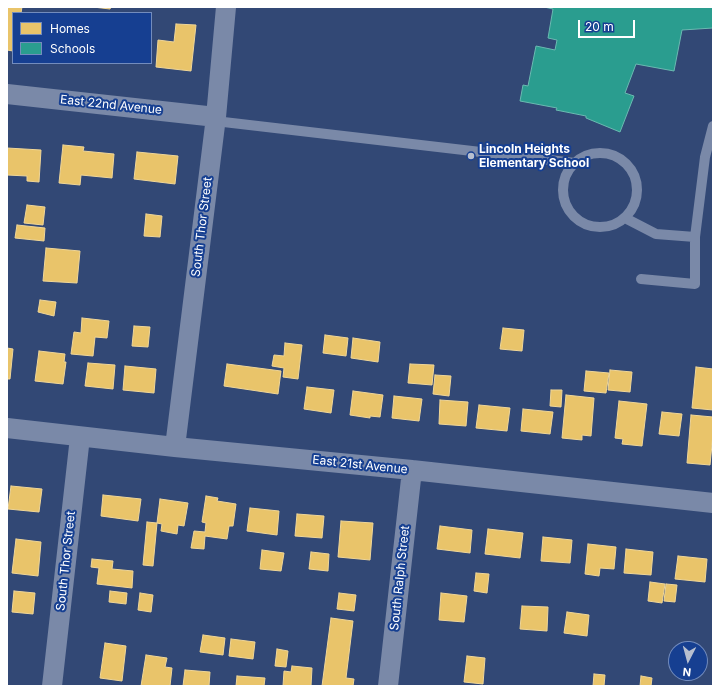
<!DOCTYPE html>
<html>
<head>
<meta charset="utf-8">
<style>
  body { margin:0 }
  #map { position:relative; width:720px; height:693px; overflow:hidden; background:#324875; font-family:Inter,sans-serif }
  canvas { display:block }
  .frame { position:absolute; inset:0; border:8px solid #fff; pointer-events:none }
  .legend { position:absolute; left:12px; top:12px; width:140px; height:52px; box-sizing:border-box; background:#163f91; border:1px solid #738cbd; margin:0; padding:5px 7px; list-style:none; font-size:12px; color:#fff }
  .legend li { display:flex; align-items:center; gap:8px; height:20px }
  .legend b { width:20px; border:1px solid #738cbd }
  .north { position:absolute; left:668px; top:641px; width:40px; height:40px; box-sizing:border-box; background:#163f91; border:1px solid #738cbd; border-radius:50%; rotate:186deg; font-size:11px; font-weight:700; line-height:16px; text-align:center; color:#fff }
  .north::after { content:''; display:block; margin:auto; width:14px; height:18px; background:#b7bfcf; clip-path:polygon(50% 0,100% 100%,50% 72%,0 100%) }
  .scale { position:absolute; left:578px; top:20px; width:57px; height:18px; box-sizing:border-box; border:2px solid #fff; border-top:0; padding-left:5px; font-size:12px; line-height:14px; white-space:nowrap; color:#fff; -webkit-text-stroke:3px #163f91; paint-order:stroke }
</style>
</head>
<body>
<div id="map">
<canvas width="720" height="693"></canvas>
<div class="frame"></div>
<ul class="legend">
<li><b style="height:11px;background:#e9c46a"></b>Homes</li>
<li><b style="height:11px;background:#2a9d8f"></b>Schools</li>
</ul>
<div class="north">N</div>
<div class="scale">20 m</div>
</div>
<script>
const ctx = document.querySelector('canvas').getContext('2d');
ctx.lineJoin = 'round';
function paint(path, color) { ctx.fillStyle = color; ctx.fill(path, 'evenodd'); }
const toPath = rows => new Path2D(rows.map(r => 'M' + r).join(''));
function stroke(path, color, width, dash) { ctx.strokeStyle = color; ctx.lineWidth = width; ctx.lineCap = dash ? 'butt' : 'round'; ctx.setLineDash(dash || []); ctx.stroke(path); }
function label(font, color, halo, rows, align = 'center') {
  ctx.font = font + ' Inter,sans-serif'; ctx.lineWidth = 4; ctx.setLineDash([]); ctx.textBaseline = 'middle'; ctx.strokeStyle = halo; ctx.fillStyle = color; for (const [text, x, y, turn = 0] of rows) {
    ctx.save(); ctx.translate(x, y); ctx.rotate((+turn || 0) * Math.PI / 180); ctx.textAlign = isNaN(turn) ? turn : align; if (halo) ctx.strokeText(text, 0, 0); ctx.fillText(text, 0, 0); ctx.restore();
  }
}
const homes = toPath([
  [7,7,22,7,21,13,13,13,13,51,7,50,7,7],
  [93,7,111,7,110,9,93,7],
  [176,24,196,25,191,71,156,67,158,40,174,42,176,24],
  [63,145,84,147,83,151,114,154,112,178,81,175,80,185,59,183,63,145],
  [7,148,41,150,39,182,27,181,27,176,7,175,7,148],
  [137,152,178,156,175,184,134,179,137,152],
  [27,205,45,207,43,225,24,223,27,205],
  [146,214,162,216,160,237,144,236,146,214],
  [17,225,45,228,44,241,15,238,17,225],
  [46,248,80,251,77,283,43,281,46,248],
  [40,300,56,302,54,316,38,312,40,300],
  [82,318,109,321,107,338,95,337,93,356,71,354,74,332,81,333,82,318],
  [134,326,150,327,148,347,132,346,134,326],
  [503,328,524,330,522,351,500,349,503,328],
  [325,335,348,338,346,356,323,353,325,335],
  [353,338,380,342,378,362,351,358,353,338],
  [285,343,302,345,298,379,283,377,284,368,272,366,274,355,284,356,285,343],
  [7,348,13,349,10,379,7,379,7,348],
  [39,351,65,354,64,362,66,362,63,384,35,381,39,351],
  [88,363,115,365,113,389,85,386,88,363],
  [227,364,281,371,278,394,224,386,227,364],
  [410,364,434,365,432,385,408,383,410,364],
  [125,366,156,369,154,393,123,390,125,366],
  [696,367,713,369,713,410,692,408,696,367],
  [610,370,632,372,630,392,608,390,610,370],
  [586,371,609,373,606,393,584,391,586,371],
  [435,375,451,376,449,396,433,394,435,375],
  [307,387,334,390,331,413,304,409,307,387],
  [551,390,562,390,561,407,550,406,551,390],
  [353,391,383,395,380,417,370,416,370,418,350,415,353,391],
  [566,395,594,398,591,436,582,435,582,440,562,438,566,395],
  [394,396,422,399,419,421,392,418,394,396],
  [440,400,468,402,466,426,439,424,440,400],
  [619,401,647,404,642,446,622,444,623,439,615,438,619,401],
  [479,405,510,408,507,431,476,428,479,405],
  [523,409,553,412,550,434,521,431,523,409],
  [662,412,682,414,679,436,659,434,662,412],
  [691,415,713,417,713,434,710,465,687,463,691,415],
  [11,486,42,489,39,512,8,509,11,486],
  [103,495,141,499,138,521,101,516,103,495],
  [206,496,218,498,217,501,236,504,233,526,229,526,227,539,205,536,204,549,191,548,194,531,205,532,206,523,202,522,206,496],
  [160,499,188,503,184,526,178,525,177,534,161,531,162,524,157,523,160,499],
  [250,508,279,511,277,535,247,531,250,508],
  [297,514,324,516,322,538,295,536,297,514],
  [341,521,373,523,370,560,338,557,341,521],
  [147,522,157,523,153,566,143,565,147,522],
  [440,526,472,530,470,553,437,549,440,526],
  [488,529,523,533,520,558,485,554,488,529],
  [543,537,572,540,570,563,541,561,543,537],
  [16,539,41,542,38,576,12,573,16,539],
  [588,544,616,547,614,569,600,568,599,576,585,574,588,544],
  [626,549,653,552,651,575,624,573,626,549],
  [262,550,284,553,281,571,260,569,262,550],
  [311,552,329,554,328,571,309,569,311,552],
  [678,556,707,559,705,582,675,579,678,556],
  [92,559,113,561,112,569,133,571,132,588,97,584,99,568,91,567,92,559],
  [476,573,489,574,487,593,474,591,476,573],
  [650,582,665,584,662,603,648,601,650,582],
  [666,584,677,585,675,602,664,601,666,584],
  [14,591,35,593,33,614,12,612,14,591],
  [110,591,127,593,126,604,109,602,110,591],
  [140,593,153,595,151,612,138,610,140,593],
  [339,593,356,595,354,611,337,609,339,593],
  [441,593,467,596,464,622,439,620,441,593],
  [522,606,548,607,547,631,520,629,522,606],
  [567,612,589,615,587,636,564,633,567,612],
  [331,618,353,621,346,678,354,679,353,686,322,686,331,618],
  [203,635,225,638,223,655,200,652,203,635],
  [231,639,255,642,253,659,229,656,231,639],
  [105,643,126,646,122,681,100,678,105,643],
  [277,649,288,651,286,667,275,666,277,649],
  [146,655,167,658,165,667,172,668,170,686,141,686,146,655],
  [467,656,485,658,483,684,464,682,467,656],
  [292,666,312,668,311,686,283,686,284,671,291,672,292,666],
  [185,670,210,672,209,686,183,686,185,670],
  [594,674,605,675,604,686,593,686,594,674],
  [237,676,265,678,264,686,236,686,237,676],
  [641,676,652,678,651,686,640,686,641,676]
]);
const schools = toPath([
  [544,7,713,7,713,28,682,30,674,71,636,64,625,93,634,96,620,132,586,118,586,116,556,110,557,108,520,101,523,85,528,86,536,46,555,50,557,40,548,38,553,9,544,7]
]);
const service = toPath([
  [215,121,575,163],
  '563 190a37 37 0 1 1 74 0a37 37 0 1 1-74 0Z',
  [625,218,656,234,695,237,705,157,713,126],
  [641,279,695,284,695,237]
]);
const minor = toPath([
  [7,94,216,117],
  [7,428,175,447,412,470,713,503],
  [175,447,216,117,226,7],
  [52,686,80,437],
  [388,686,412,470]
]);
const markers = [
  [471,156,4,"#b7bfcf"]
];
const streetNames = [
  ["East 22nd Avenue",111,105,6],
  ["South Thor Street",202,227,-83],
  ["East 21st Avenue",360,465,6],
  ["South Thor Street",66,561,-84],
  ["South Ralph Street",400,578,-84]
];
const poiNames = [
  ["Lincoln Heights",479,149],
  ["Elementary School",479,163]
];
paint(homes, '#e9c46a');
stroke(homes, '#f0d697', 1);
paint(schools, '#2a9d8f');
stroke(schools, '#6abab1', 1);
stroke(service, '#7a89a8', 10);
stroke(minor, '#7a89a8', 20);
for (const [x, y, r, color] of markers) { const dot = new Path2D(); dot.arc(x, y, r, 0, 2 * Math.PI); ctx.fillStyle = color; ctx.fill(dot); stroke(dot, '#163f91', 1.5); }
label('12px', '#fff', '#163f91', streetNames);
label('bold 12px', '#fff', '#163f91', poiNames, 'left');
</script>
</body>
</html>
